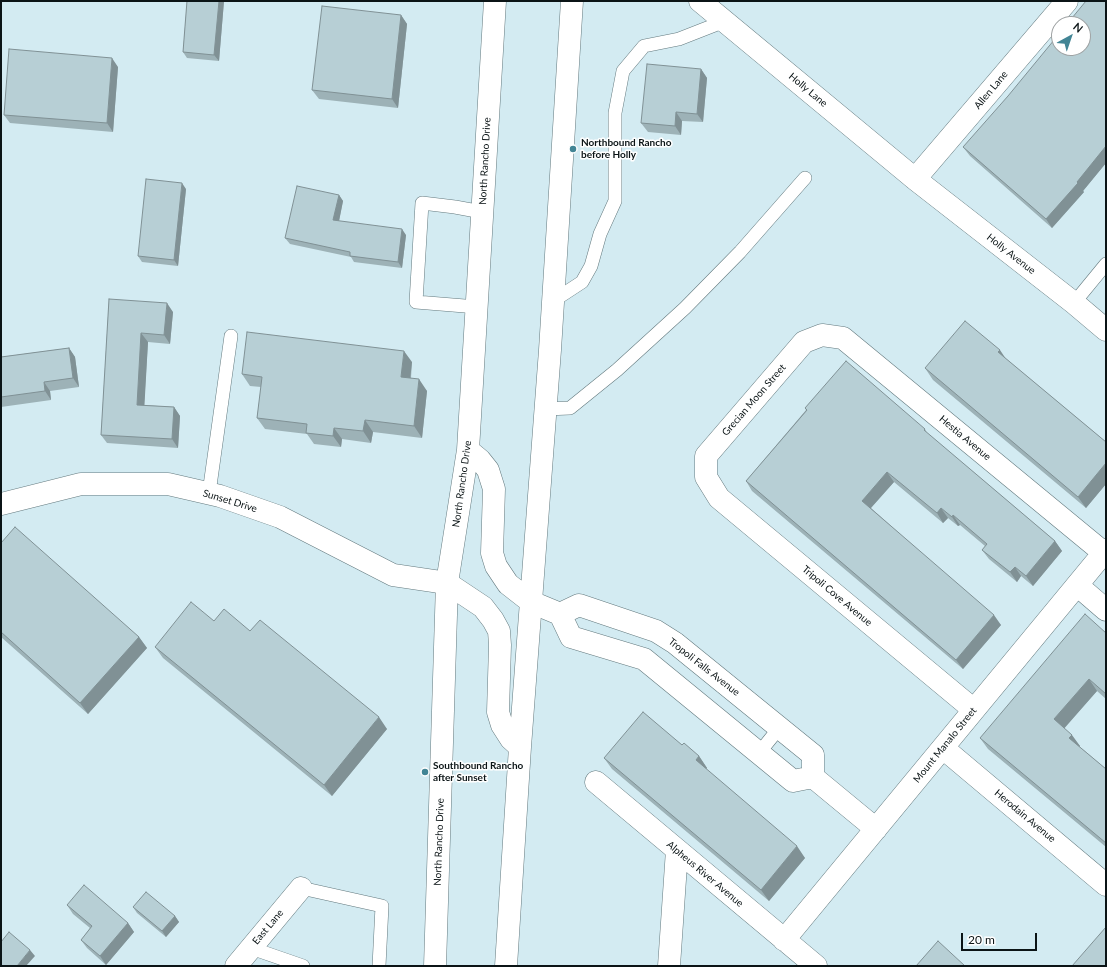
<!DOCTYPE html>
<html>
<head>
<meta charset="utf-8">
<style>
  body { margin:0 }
  #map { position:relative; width:1107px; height:967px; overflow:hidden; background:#d3ebf2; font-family:Lato,sans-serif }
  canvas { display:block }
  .frame { position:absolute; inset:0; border:2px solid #0b1416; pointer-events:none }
  .north { position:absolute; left:1051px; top:16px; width:40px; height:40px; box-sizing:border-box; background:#fff; border:1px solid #9da1a2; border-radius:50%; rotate:40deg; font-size:11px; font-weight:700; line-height:16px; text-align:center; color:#0b1416 }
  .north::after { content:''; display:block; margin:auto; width:14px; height:18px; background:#428595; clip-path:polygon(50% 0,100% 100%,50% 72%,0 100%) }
  .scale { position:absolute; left:961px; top:933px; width:76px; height:18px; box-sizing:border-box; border:2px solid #0b1416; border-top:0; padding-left:5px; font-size:12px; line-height:14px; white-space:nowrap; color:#0b1416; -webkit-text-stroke:3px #fff; paint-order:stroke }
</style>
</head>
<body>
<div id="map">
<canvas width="1107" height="967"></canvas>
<div class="frame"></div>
<div class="north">N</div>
<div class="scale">20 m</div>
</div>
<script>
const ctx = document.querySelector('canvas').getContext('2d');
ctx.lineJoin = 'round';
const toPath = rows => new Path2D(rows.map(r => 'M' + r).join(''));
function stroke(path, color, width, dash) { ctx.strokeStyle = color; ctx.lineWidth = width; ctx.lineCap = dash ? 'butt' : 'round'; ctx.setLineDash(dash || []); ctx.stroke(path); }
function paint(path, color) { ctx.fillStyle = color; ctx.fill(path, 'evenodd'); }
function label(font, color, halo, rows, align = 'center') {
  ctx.font = font + ' Lato,sans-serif'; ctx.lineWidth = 3; ctx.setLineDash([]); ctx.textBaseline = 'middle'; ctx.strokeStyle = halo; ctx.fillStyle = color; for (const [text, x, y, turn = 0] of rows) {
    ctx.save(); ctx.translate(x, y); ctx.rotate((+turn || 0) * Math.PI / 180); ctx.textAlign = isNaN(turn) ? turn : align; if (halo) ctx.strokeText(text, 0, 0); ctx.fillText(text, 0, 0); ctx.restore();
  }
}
const lane = toPath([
  [553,301,582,282,591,266,600,234,615,201,615,113,623,71,644,46,679,39,725,21],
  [1074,303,1106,264],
  [477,307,416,302,422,203,455,207,482,212],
  [545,409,570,408,617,370,685,308,740,252,805,178],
  [209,493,231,336],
  [759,753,780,727],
  [301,888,382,906,379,966],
  [251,948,303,966]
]);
const street = toPath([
  [700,1,915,179,1074,303,1106,330],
  [915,179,1067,1],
  [1,504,81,484,168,484,220,496,280,517,393,575,447,583],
  [1077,585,1106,610],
  [531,602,560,614,571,637,644,659,793,781,813,777],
  [560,614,579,605,656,631,675,643,813,755,813,777,876,829],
  [974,710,719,498,706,477,706,456,804,342,822,335,843,338,1104,553],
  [943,748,1106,885],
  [596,782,816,966],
  [784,940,1106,550],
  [236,966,301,888],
  [669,966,677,850]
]);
const primary = toPath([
  [468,450,480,460,488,470,494,489,492,553,496,566,508,584,531,602],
  [447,583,483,607,493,620,499,631,500,645,498,712,502,725,511,739,520,747],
  [435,966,447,583,468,450,495,1],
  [506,966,520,747,550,350,572,1]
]);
const wall = toPath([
  [187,1,224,1,219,61,187,58,183,52],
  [1106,1,1106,163,1083,191,1084,192,1052,228,970,156,963,147],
  [401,15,407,24,398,108,319,99,312,90],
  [118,67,113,132,10,123,4,115],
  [701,69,707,78,703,122,682,121,681,135,648,132,641,123],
  [186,189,178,266,142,262,138,256],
  [339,195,343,201,339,221,406,235,402,268,354,262,351,257,290,244,285,238],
  [109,299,173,312,170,344,148,342,144,405,174,407,180,416,178,448,107,443,101,435],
  [69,348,75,357,79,387,50,391,51,400,1,407,1,357],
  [1005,358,1106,442,1106,484,1086,508,933,380,925,368],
  [412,362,411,378,427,391,422,438,373,432,371,443,342,439,341,447,314,444,307,434,265,429,257,418,261,387,250,386,242,374],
  [805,408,925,429,927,433,1055,541,1062,551,1033,586,1021,576,1017,582,989,559,982,550,985,546,960,525,958,526,948,518,943,523,894,482,871,508,1001,625,963,669,752,491,746,481,806,410],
  [1,543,139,637,147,648,88,714,1,637],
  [214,621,250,631,387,729,332,796,163,658,155,647],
  [1106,633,1106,699,1097,691,1064,728,1080,746,1080,747,1106,769,1106,847,988,749,980,738],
  [682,745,699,756,707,768,706,769,805,858,769,901,612,769,604,758],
  [67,905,128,923,134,932,106,965,87,948,81,940,90,928,73,914],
  [133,907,175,916,179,922,166,937,137,913]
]);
const shadedWall = toPath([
  [219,1,224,1,219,61,214,55],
  [401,15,407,24,398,108,392,99],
  [112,58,118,67,113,132,107,123],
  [701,69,707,78,703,122,697,114],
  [676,112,682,121,681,135,675,126],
  [1106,146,1106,163,1083,191,1084,192,1052,228,1046,219],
  [182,183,186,189,178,266,174,260],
  [339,195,343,201,338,226,333,220],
  [402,229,406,235,402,268,398,262],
  [167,303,173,312,170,344,164,335],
  [141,333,148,342,144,413,137,405],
  [69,348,75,357,79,387,73,378],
  [1000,350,1008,362,998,352],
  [404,351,412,362,409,389,401,377],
  [419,379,427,391,422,438,414,426],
  [44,382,50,391,51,400,45,391],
  [174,407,180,416,178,448,172,439],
  [365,420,373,432,371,443,363,431],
  [334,428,342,439,341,447,333,436],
  [1106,463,1106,484,1086,508,1078,497],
  [887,472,894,482,869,510,862,501],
  [941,508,948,518,943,523,937,513],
  [953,515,960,525,958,526,952,517],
  [1055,541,1062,551,1033,586,1026,576],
  [1015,567,1021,576,1017,582,1010,572],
  [994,615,1001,625,963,669,956,660],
  [139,637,147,648,88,714,80,703],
  [1089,679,1097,691,1062,731,1054,719],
  [379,717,387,729,332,796,324,785],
  [1072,735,1080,746,1077,750,1069,738],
  [699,756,707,768,704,772,696,760],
  [797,846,805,858,769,901,761,890],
  [175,916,179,922,166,937,162,931],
  [128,923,134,932,106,965,100,956],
  [30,950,35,956,26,966,17,966]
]);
const building = toPath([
  [187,1,219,1,214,55,183,52,187,1],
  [1086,1,1106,1,1106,146,1077,182,1078,183,1046,219,963,147,1008,96,1059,34,1059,48,1083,48,1083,24,1067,24,1086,1],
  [322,6,401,15,392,99,312,90,322,6],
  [9,49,112,58,107,123,4,115,9,49],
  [647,64,701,69,697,114,676,112,675,126,641,123,647,64],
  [146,179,182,183,174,260,138,256,146,179],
  [297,186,339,195,333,220,402,229,398,262,350,256,350,252,285,238,297,186],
  [109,299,167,303,164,335,141,333,137,405,174,407,172,439,101,435,109,299],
  [965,321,1000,350,998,352,1106,442,1106,463,1078,497,925,368,965,321],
  [247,332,404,351,401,377,419,379,414,426,365,420,363,431,334,428,333,436,306,433,307,424,257,418,262,377,242,374,247,332],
  [69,348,73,378,44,382,45,391,1,397,1,357,69,348],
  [846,361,925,429,924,430,1055,541,1026,576,1015,567,1010,572,982,550,987,544,953,515,952,517,941,508,937,513,887,472,862,501,994,615,956,660,746,481,807,410,805,408,846,361],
  [15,527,139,637,80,703,1,632,1,543,15,527],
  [191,602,214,621,224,609,250,631,260,620,379,717,324,785,155,647,191,602],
  [1085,614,1106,633,1106,694,1089,679,1054,719,1072,735,1069,738,1106,769,1106,843,980,738,1085,614],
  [643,712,682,745,684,743,699,756,696,760,797,846,761,890,604,758,643,712],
  [84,885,128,923,100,956,81,940,92,926,67,905,84,885],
  [146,892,175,916,162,931,133,907,146,892],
  [1106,927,1106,966,1072,966,1106,927],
  [9,932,30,950,17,966,1,966,1,942,9,932],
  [938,941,965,966,916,966,938,941]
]);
const markers = [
  [573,149,4,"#428595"],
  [425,772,4,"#428595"]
];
const streetNames = [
  ["Holly Lane",808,90,40],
  ["Allen Lane",991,90,-50],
  ["North Rancho Drive",485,161,-87],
  ["Holly Avenue",1011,254,38],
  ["Grecian Moon Street",754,400,-49],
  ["Hestia Avenue",965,438,40],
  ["North Rancho Drive",462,484,-82],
  ["Sunset Drive",230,501,17],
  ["Tripoli Cove Avenue",837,596,40],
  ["Tropoli Falls Avenue",704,667,38],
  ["Mount Manalo Street",945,745,-51],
  ["Herodain Avenue",1025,816,40],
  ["North Rancho Drive",439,842,-88],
  ["Alpheus River Avenue",705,874,40],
  ["East Lane",268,927,-50]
];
const poiNames = [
  ["Northbound Rancho",581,143],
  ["before Holly",581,155],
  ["Southbound Rancho",433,766],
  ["after Sunset",433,778]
];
stroke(lane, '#63797e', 14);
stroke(street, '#63797e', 23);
stroke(primary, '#63797e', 23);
stroke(lane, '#fff', 13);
stroke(street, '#fff', 22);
stroke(primary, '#fff', 22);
paint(wall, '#9db2b7');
paint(shadedWall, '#809195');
paint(building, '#b7cfd5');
stroke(building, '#809195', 1);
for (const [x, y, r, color] of markers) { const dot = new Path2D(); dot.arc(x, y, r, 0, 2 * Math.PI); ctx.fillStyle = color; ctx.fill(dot); stroke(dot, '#fff', 1.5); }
label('10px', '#0b1416', '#fff', streetNames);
label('bold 10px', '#0b1416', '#fff', poiNames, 'left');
</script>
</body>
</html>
